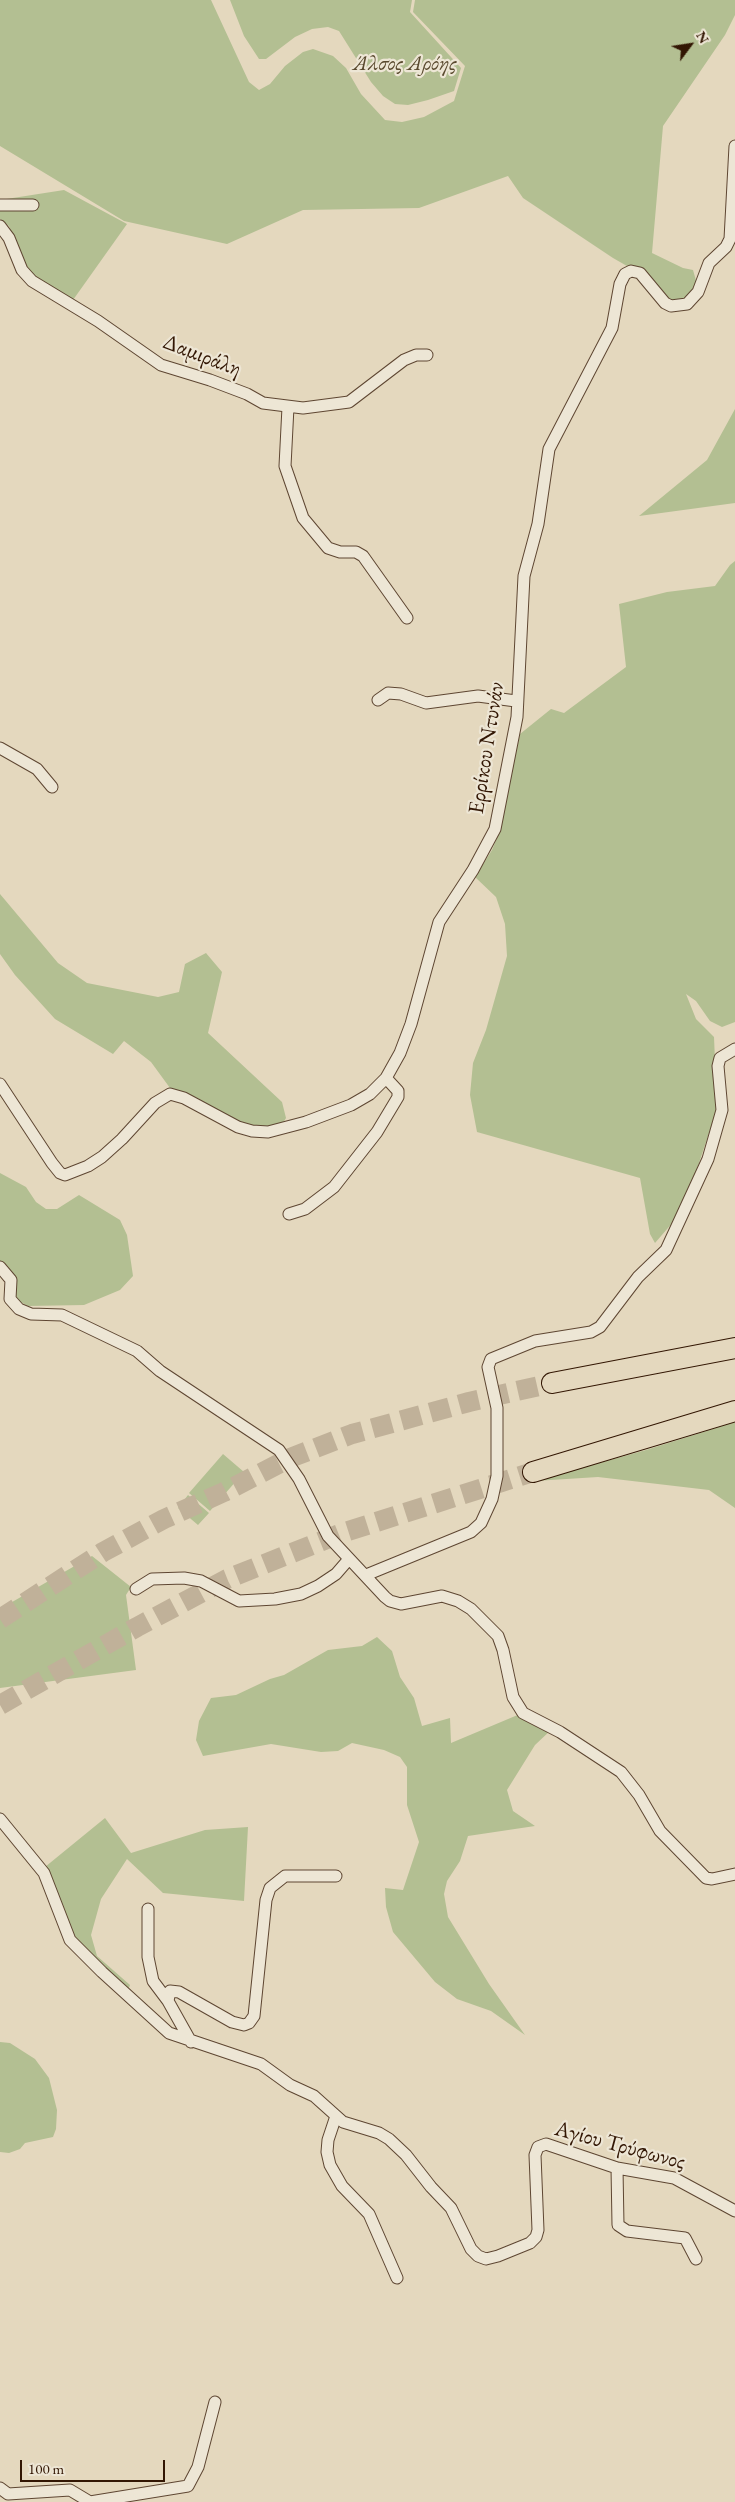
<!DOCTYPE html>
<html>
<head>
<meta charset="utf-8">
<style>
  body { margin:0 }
  #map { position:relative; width:735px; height:2502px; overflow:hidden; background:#e4d8be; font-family:"EB Garamond",serif }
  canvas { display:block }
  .north { position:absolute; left:665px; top:20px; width:50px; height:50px; -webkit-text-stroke:4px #ede6d5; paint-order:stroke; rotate:59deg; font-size:14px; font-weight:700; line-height:20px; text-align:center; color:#321603 }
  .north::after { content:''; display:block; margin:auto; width:18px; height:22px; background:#321603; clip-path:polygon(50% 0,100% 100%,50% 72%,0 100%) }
  .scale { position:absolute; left:20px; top:2460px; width:145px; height:22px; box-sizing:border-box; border:2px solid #321603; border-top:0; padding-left:6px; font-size:15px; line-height:18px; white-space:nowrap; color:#321603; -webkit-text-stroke:4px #ede6d5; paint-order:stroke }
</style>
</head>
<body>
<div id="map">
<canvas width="735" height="2502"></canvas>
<div class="north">N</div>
<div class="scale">100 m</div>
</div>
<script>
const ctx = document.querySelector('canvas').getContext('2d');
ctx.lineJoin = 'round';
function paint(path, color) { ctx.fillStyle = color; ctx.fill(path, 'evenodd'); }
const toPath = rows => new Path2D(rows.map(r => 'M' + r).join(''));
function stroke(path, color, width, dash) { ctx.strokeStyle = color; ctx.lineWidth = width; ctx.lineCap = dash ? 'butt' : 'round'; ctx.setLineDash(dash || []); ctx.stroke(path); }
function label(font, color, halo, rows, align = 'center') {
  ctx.font = font + ' "EB Garamond",serif'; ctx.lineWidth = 4.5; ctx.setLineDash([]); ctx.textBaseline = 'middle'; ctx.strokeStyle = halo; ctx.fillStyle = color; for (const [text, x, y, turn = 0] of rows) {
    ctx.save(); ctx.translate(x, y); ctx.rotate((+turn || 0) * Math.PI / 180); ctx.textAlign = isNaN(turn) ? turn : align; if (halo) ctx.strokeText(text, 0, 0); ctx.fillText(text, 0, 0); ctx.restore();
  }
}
const green = toPath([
  [0,0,211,0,249,82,259,90,270,84,285,66,303,52,313,49,333,56,346,68,361,94,385,120,402,122,424,117,454,101,465,66,413,12,415,0,735,0,735,15,725,35,663,126,652,253,683,268,693,270,697,284,686,301,669,300,642,269,636,266,627,266,613,258,523,198,508,176,419,208,303,210,227,244,124,221,0,146],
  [230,0,412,0,410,12,461,68,454,91,428,100,408,105,395,104,383,96,371,82,339,31,328,27,312,29,295,37,266,59,259,59,244,36],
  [64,190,127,224,73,300,29,273,9,226,0,219,0,200],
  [735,409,735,503,639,516,707,460],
  [735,561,735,1022,722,1027,710,1021,696,1001,686,994,696,1019,714,1037,717,1109,697,1169,674,1221,655,1243,650,1234,640,1178,477,1132,470,1095,473,1063,486,1030,507,956,505,924,496,897,475,877,492,850,499,833,520,734,551,709,564,713,626,667,619,604,667,592,715,586,730,565],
  [0,894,58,963,87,983,158,997,179,992,185,964,206,953,222,972,208,1033,282,1102,286,1118,283,1123,257,1130,233,1121,170,1088,151,1062,124,1041,113,1054,55,1019,15,975,0,954],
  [0,1173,26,1187,36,1202,46,1209,57,1209,79,1195,120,1220,127,1235,133,1276,120,1290,84,1305,28,1306,17,1300,11,1270,0,1264],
  [735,1422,735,1508,709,1490,598,1477,535,1481,646,1450],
  [223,1454,244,1472,210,1511,189,1493],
  [188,1495,209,1513,198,1525,178,1508],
  [92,1556,131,1587,126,1595,136,1670,0,1688,0,1609],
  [377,1637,392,1651,400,1677,414,1698,422,1726,450,1718,451,1743,520,1714,551,1730,535,1745,507,1790,513,1811,535,1826,468,1836,460,1861,447,1881,444,1894,448,1917,489,1984,525,2035,491,2011,457,1999,435,1982,393,1932,386,1907,385,1888,403,1890,419,1842,407,1805,407,1767,400,1757,384,1750,352,1743,338,1751,321,1752,271,1744,203,1756,196,1740,199,1721,211,1698,236,1695,270,1679,284,1675,328,1650,362,1646],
  [105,1818,131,1853,205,1830,248,1827,244,1901,163,1893,127,1859,101,1899,91,1935,97,1956,130,1985,127,1993,72,1939,45,1867],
  [0,2042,10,2043,35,2059,49,2078,57,2110,56,2129,53,2137,25,2143,20,2149,9,2153,0,2152]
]);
const highwayTunnel = toPath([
  [0,1619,103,1552,164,1519,224,1492,290,1458,352,1434,469,1402,552,1383],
  [0,1705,137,1627,227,1579,342,1533,533,1472]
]);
const street = toPath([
  [0,205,33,205],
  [0,226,9,238,22,270,32,281,98,321,161,365,210,380,247,394,263,403,303,408,349,402,404,360,416,355,427,355],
  [288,407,285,466,303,518,328,548,340,552,356,552,363,556,407,618],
  [378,700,388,693,401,694,426,703,478,696,516,701],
  [0,748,37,769,52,787],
  [0,1084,52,1163,60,1173,65,1175,88,1166,102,1157,122,1139,155,1103,170,1094,184,1098,238,1127,252,1131,268,1132,306,1122,351,1105,370,1094,386,1078,400,1053,411,1024,439,922,473,870,495,829,517,717,524,576,538,524,549,449,612,328,620,284,625,274,631,271,640,273,665,303,671,306,687,304,698,292,709,263,726,247,730,239,735,146],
  [289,1214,305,1209,334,1187,377,1132,398,1097,398,1091,386,1078],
  [0,1267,11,1280,10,1299,19,1309,31,1314,62,1315,137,1351,160,1371,279,1450,299,1479,328,1536,385,1597,390,1601,401,1604,442,1596,458,1601,471,1609,498,1636,503,1650,513,1697,523,1713,560,1732,621,1772,639,1795,660,1831,706,1878,712,1879,735,1874],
  [366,1575,471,1532,481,1523,492,1499,497,1476,497,1408,488,1367,491,1359,535,1341,591,1332,600,1327,638,1277,666,1250,708,1159,722,1110,718,1066,720,1058,735,1049],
  [136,1589,152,1579,184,1578,201,1581,239,1601,275,1599,301,1594,318,1586,336,1574,349,1559],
  [0,1819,44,1873,70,1940,102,1972,169,2033,261,2064,290,2085,314,2096,343,2122,379,2133,389,2139,406,2155,431,2187,451,2208,471,2249,478,2256,486,2259,498,2256,530,2243,536,2237,538,2230,535,2155,538,2147,546,2144,617,2168,674,2178,735,2211],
  [148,1909,148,1957,153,1981,168,2001],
  [191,2042,168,2001,170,1991,179,1992,232,2022,244,2025,249,2023,254,2016,266,1900,270,1888,285,1876,336,1876],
  [336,2116,328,2140,327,2152,330,2165,342,2186,369,2214,397,2278],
  [617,2168,618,2225,627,2231,685,2238,696,2259],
  [0,2488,8,2494,70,2490,90,2502,188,2486,198,2467,215,2402]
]);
const highway = toPath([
  [552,1383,735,1348],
  [533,1472,735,1411]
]);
const parkNames = [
  ["Άλσος Αρόης",405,64]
];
const streetNames = [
  ["Δαμιράλη",202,356,21],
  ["Ερρίκου Ντυνάν",487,748,-81],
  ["Αγίου Τρύφωνος",620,2146,15]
];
paint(green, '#b3bf92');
stroke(highwayTunnel, '#c0b199', 20, [20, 10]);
stroke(street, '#5e4632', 13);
stroke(highway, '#321603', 22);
stroke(street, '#ede6d5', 11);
stroke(highway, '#e4d8be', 20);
label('italic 22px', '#59492e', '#ede6d5', parkNames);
label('22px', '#321603', '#ede6d5', streetNames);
</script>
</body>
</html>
